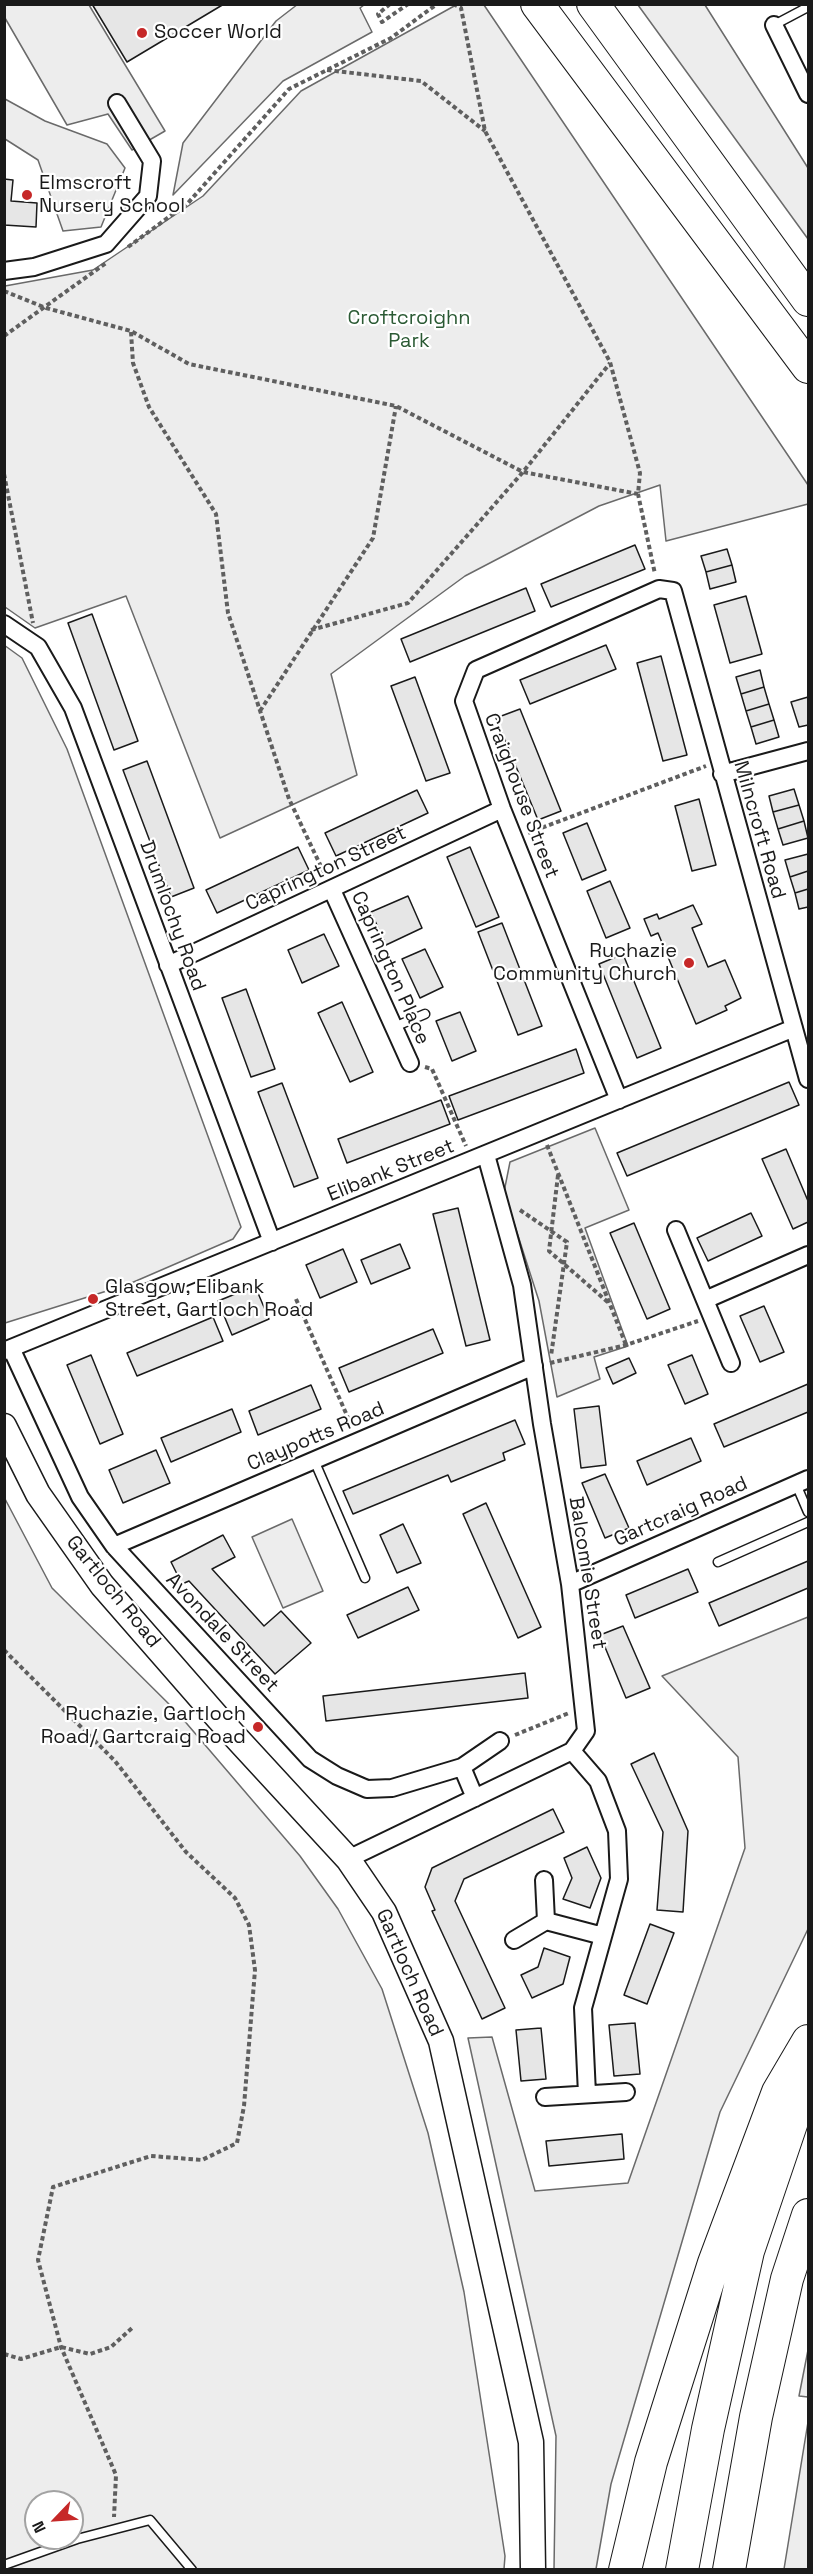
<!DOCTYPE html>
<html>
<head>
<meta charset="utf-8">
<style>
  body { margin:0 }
  #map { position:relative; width:813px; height:2574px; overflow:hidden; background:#fff; font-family:"Space Grotesk",sans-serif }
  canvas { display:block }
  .frame { position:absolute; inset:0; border:6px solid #1a1a1a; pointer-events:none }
  .north { position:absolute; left:24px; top:2490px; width:60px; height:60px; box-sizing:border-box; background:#fff; border:2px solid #a3a3a3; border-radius:50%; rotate:245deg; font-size:16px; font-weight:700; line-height:24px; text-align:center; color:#1a1a1a }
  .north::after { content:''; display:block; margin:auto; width:21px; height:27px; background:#c62828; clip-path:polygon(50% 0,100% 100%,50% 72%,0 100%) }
</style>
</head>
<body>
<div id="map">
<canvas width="813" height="2574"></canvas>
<div class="frame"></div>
<div class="north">N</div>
</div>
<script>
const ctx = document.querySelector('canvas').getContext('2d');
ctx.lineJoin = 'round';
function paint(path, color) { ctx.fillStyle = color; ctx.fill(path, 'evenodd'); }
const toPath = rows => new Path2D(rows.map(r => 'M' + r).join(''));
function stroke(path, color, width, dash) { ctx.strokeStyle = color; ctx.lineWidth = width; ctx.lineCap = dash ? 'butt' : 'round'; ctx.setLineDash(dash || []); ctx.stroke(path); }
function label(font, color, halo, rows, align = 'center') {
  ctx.font = font + ' "Space Grotesk",sans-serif'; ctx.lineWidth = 4.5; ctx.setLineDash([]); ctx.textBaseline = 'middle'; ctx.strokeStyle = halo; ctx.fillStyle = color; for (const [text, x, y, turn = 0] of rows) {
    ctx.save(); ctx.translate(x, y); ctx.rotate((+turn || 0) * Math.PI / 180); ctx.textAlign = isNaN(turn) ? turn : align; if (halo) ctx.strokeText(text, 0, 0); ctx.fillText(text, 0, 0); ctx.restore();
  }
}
const built = toPath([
  [298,4,364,5,360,8,372,32,283,81,173,195,183,143,276,21,298,4],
  [4,5,89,5,165,131,132,150,108,114,67,125,5,18,4,5],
  [456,5,484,5,808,485,808,504,666,541,660,485,599,506,465,576,331,674,357,775,220,838,126,596,35,628,5,607,5,286,93,270,203,196,301,91,456,5],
  [638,5,705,5,808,168,808,239,638,5],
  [5,99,45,121,107,144,125,168,101,227,63,231,38,160,5,139,5,99],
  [4,645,22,658,67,749,241,1227,233,1239,129,1284,5,1323,4,645],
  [595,1128,629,1210,585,1228,628,1346,594,1357,600,1379,557,1397,539,1301,504,1192,510,1162,595,1128],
  [4,1497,52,1588,176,1711,300,1856,338,1909,382,1989,428,2133,464,2292,505,2556,504,2569,5,2569,4,1497],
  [36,2502,72,2502,72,2538,36,2538,36,2502],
  [292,1519,323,1591,283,1608,252,1537,292,1519],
  [808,1617,808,1929,720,2112,611,2484,596,2569,554,2569,556,2436,468,2038,492,2037,535,2191,628,2183,745,1848,738,1757,662,1676,808,1617],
  [808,2350,808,2397,799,2396,808,2350],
  [808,2422,808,2569,784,2569,808,2422]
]);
const building = toPath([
  [92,4,224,4,127,62,92,4],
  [4,179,13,180,11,201,37,203,36,227,4,225,4,179],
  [635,545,645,569,551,607,541,584,635,545],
  [727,549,732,565,706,572,701,556,727,549],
  [732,565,736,582,710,589,706,572,732,565],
  [526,588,535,611,410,662,401,639,526,588],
  [746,596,762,654,730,663,714,605,746,596],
  [92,614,138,741,114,750,68,623,92,614],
  [606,645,616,669,530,704,520,680,606,645],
  [661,656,687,755,663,761,637,663,661,656],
  [760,670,764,687,741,694,736,677,760,670],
  [415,677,450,773,426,781,391,686,415,677],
  [764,687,769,704,746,711,741,694,764,687],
  [808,697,808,725,799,727,791,702,808,697],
  [769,704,774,720,751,727,746,711,769,704],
  [520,709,561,811,538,820,496,718,520,709],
  [774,720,779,737,756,744,751,727,774,720],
  [147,761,194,888,171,897,123,770,147,761],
  [794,789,799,805,773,812,769,796,794,789],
  [417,790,428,813,336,856,325,833,417,790],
  [699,799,716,865,692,871,675,806,699,799],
  [799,805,804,821,778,829,773,812,799,805],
  [804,821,808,838,783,845,778,829,804,821],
  [587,823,606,870,582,880,563,833,587,823],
  [298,847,309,870,217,913,206,890,298,847],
  [470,847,499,917,476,927,447,857,470,847],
  [808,854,808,871,790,877,785,860,808,854],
  [808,871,808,889,795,893,790,877,808,871],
  [610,881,630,928,606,938,587,891,610,881],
  [808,889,808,907,799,909,795,893,808,889],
  [408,896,422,928,386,945,371,912,408,896],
  [693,905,702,924,692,928,708,967,725,960,741,998,725,1006,727,1010,696,1024,658,933,651,936,644,919,657,914,659,919,693,905],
  [502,923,542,1026,518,1035,478,932,502,923],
  [324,934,339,966,302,983,288,950,324,934],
  [425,949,443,987,420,998,402,959,425,949],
  [623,954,661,1048,637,1058,599,964,623,954],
  [246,989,275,1069,251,1077,222,998,246,989],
  [342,1002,373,1072,350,1082,318,1013,342,1002],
  [460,1012,476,1051,452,1061,436,1021,460,1012],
  [576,1049,584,1073,458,1120,449,1096,576,1049],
  [789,1082,799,1105,627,1176,617,1153,789,1082],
  [282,1083,318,1178,294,1187,258,1092,282,1083],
  [441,1100,450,1124,347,1163,338,1139,441,1100],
  [786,1149,808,1201,808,1222,793,1229,762,1159,786,1149],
  [458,1208,490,1340,466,1346,433,1214,458,1208],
  [751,1213,762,1236,708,1261,697,1238,751,1213],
  [634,1223,670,1309,647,1319,610,1233,634,1223],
  [400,1244,410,1268,371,1284,361,1260,400,1244],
  [343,1249,357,1282,320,1298,306,1265,343,1249],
  [255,1286,269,1319,232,1335,218,1301,255,1286],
  [764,1306,784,1352,760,1362,740,1316,764,1306],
  [213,1317,223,1341,137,1376,127,1353,213,1317],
  [433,1329,443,1353,349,1392,339,1368,433,1329],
  [91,1355,123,1434,100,1444,67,1365,91,1355],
  [692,1355,708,1394,685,1404,668,1365,692,1355],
  [629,1358,636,1373,613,1384,606,1368,629,1358],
  [808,1384,808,1412,724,1447,714,1424,808,1384],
  [311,1385,321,1409,258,1435,249,1411,311,1385],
  [599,1406,606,1465,581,1468,574,1409,599,1406],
  [232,1409,241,1432,171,1462,161,1438,232,1409],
  [515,1420,525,1444,503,1453,505,1460,451,1482,448,1475,353,1514,343,1491,515,1420],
  [691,1438,701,1461,647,1485,637,1461,691,1438],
  [156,1450,170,1483,123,1503,109,1470,156,1450],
  [605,1474,629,1528,605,1538,582,1483,605,1474],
  [486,1503,541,1627,518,1638,463,1514,486,1503],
  [403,1524,421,1563,397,1573,380,1535,403,1524],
  [223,1535,235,1557,212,1569,264,1626,281,1611,311,1643,275,1674,189,1581,182,1584,171,1562,223,1535],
  [808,1561,808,1588,719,1626,709,1603,808,1561],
  [688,1569,698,1592,635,1618,626,1595,688,1569],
  [408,1587,419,1610,358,1638,347,1615,408,1587],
  [623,1626,650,1688,626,1698,600,1635,623,1626],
  [525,1673,528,1698,326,1721,323,1696,525,1673],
  [654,1753,688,1831,683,1912,657,1910,663,1832,631,1764,654,1753],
  [553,1809,564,1832,464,1879,455,1901,505,2008,482,2019,432,1911,435,1910,425,1887,432,1868,553,1809],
  [587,1847,601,1878,590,1908,563,1899,572,1878,564,1858,587,1847],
  [650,1924,674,1933,647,2004,624,1995,650,1924],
  [544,1948,570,1957,563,1984,532,1998,521,1975,538,1967,544,1948],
  [635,2023,640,2074,614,2076,609,2025,635,2023],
  [541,2028,546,2079,521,2081,516,2030,541,2028],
  [622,2134,624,2159,549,2166,546,2141,622,2134]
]);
const path = toPath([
  [390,4,378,14,382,22,408,4],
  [453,4,461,8,485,131,610,362,640,473,638,494,655,574],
  [327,70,421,81,485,131],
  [128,247,188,203,289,89,391,38,437,4],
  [4,291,46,308,131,331,189,364,396,406,523,472,638,494],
  [131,332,133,363,149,407,216,514,228,613,289,799,325,875],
  [4,336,106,263],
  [4,474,33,623],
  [311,630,408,603,523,472,610,363],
  [260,711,373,538,396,406],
  [528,833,706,766],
  [425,1067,432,1069,466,1146],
  [547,1145,626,1345],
  [558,1175,549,1251,610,1304],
  [520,1210,567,1242,551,1356],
  [296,1299,352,1427],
  [550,1363,626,1345,698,1321],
  [4,1650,115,1761,186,1852,235,1898,249,1925,255,1970,244,2106,237,2143,202,2160,151,2156,53,2187,38,2260,61,2347,116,2475,114,2517],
  [515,1735,569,1713],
  [4,2354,21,2359,61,2347,90,2354,111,2347,132,2328]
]);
const lane = toPath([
  [774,25,808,7],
  [394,1027,425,1014],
  [314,1460,365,1578],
  [796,1484,808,1512],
  [718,1562,808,1522],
  [4,2565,77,2539,150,2520,192,2570]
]);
const street = toPath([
  [774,25,808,94],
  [4,271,34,267,106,244,148,196,152,161,117,103],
  [4,624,38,647,73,708,272,1242],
  [722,774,808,751],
  [332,890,410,1063],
  [168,965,502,809],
  [619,1100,502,809,464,701,476,670,659,589,673,591,808,1079],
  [676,1230,731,1363],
  [705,1300,808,1255],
  [11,1348,80,1497,114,1546,310,1759,337,1776,367,1789,392,1788,462,1767,500,1741],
  [4,1351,794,1028],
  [114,1546,534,1366],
  [570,1584,808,1479],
  [572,1751,598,1781,617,1831,619,1879,583,2008,587,2094],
  [462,1767,475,1798],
  [348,1859,572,1751,586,1731,570,1584,542,1424,522,1285,486,1155],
  [546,1921,603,1936],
  [514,1940,546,1921,544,1880],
  [545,2097,626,2092]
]);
const secondary = toPath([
  [4,1426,38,1494,102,1585,219,1719,348,1859,384,1912,441,2041,531,2442,533,2570]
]);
const highway = toPath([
  [537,4,808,367],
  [593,4,808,300],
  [625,2570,651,2462,714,2263,778,2092,808,2041],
  [682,2570,708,2429,748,2251,807,2077],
  [729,2570,756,2417,787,2279,808,2215]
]);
const markers = [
  [142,33,6,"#c62828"],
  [27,195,6,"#c62828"],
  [689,963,6,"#c62828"],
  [93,1299,6,"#c62828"],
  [258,1727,6,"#c62828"]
];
const poiNames = [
  ["Soccer World",154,33],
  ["Elmscroft",39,184],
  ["Nursery School",39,207],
  ["Ruchazie",677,952,"right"],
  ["Community Church",677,975,"right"],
  ["Glasgow, Elibank",105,1288],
  ["Street, Gartloch Road",105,1311],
  ["Ruchazie, Gartloch",246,1715,"right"],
  ["Road/ Gartcraig Road",246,1738,"right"]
];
const parkNames = [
  ["Croftcroighn",409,319],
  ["Park",409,342]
];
const streetNames = [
  ["Craighouse Street",521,796,69],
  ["Milncroft Road",759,830,74],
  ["Caprington Street",326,869,-25],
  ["Drumlochy Road",172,916,70],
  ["Caprington Place",390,968,66],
  ["Elibank Street",391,1171,-22],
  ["Claypotts Road",316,1437,-23],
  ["Gartcraig Road",681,1512,-24],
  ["Balcomie Street",587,1573,81],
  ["Gartloch Road",113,1592,51],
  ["Avondale Street",222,1633,47],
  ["Gartloch Road",409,1973,66]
];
paint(built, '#ededed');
stroke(built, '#6a6a6a', 1.5);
paint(building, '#e6e6e6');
stroke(building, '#1a1a1a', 1.5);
stroke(lane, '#1a1a1a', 11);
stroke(street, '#1a1a1a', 20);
stroke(secondary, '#1a1a1a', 27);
stroke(highway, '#1a1a1a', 34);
stroke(path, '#5f5f5f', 4, [4.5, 3]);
stroke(lane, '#fff', 8);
stroke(street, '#fff', 16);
stroke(secondary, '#fff', 24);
stroke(highway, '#fff', 32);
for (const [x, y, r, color] of markers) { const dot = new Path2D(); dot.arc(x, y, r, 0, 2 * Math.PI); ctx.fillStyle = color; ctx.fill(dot); stroke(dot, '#fff', 2); }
label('20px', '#1a1a1a', '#fff', poiNames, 'left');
label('20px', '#2b5a34', '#fff', parkNames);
label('20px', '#1a1a1a', '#fff', streetNames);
</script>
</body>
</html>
